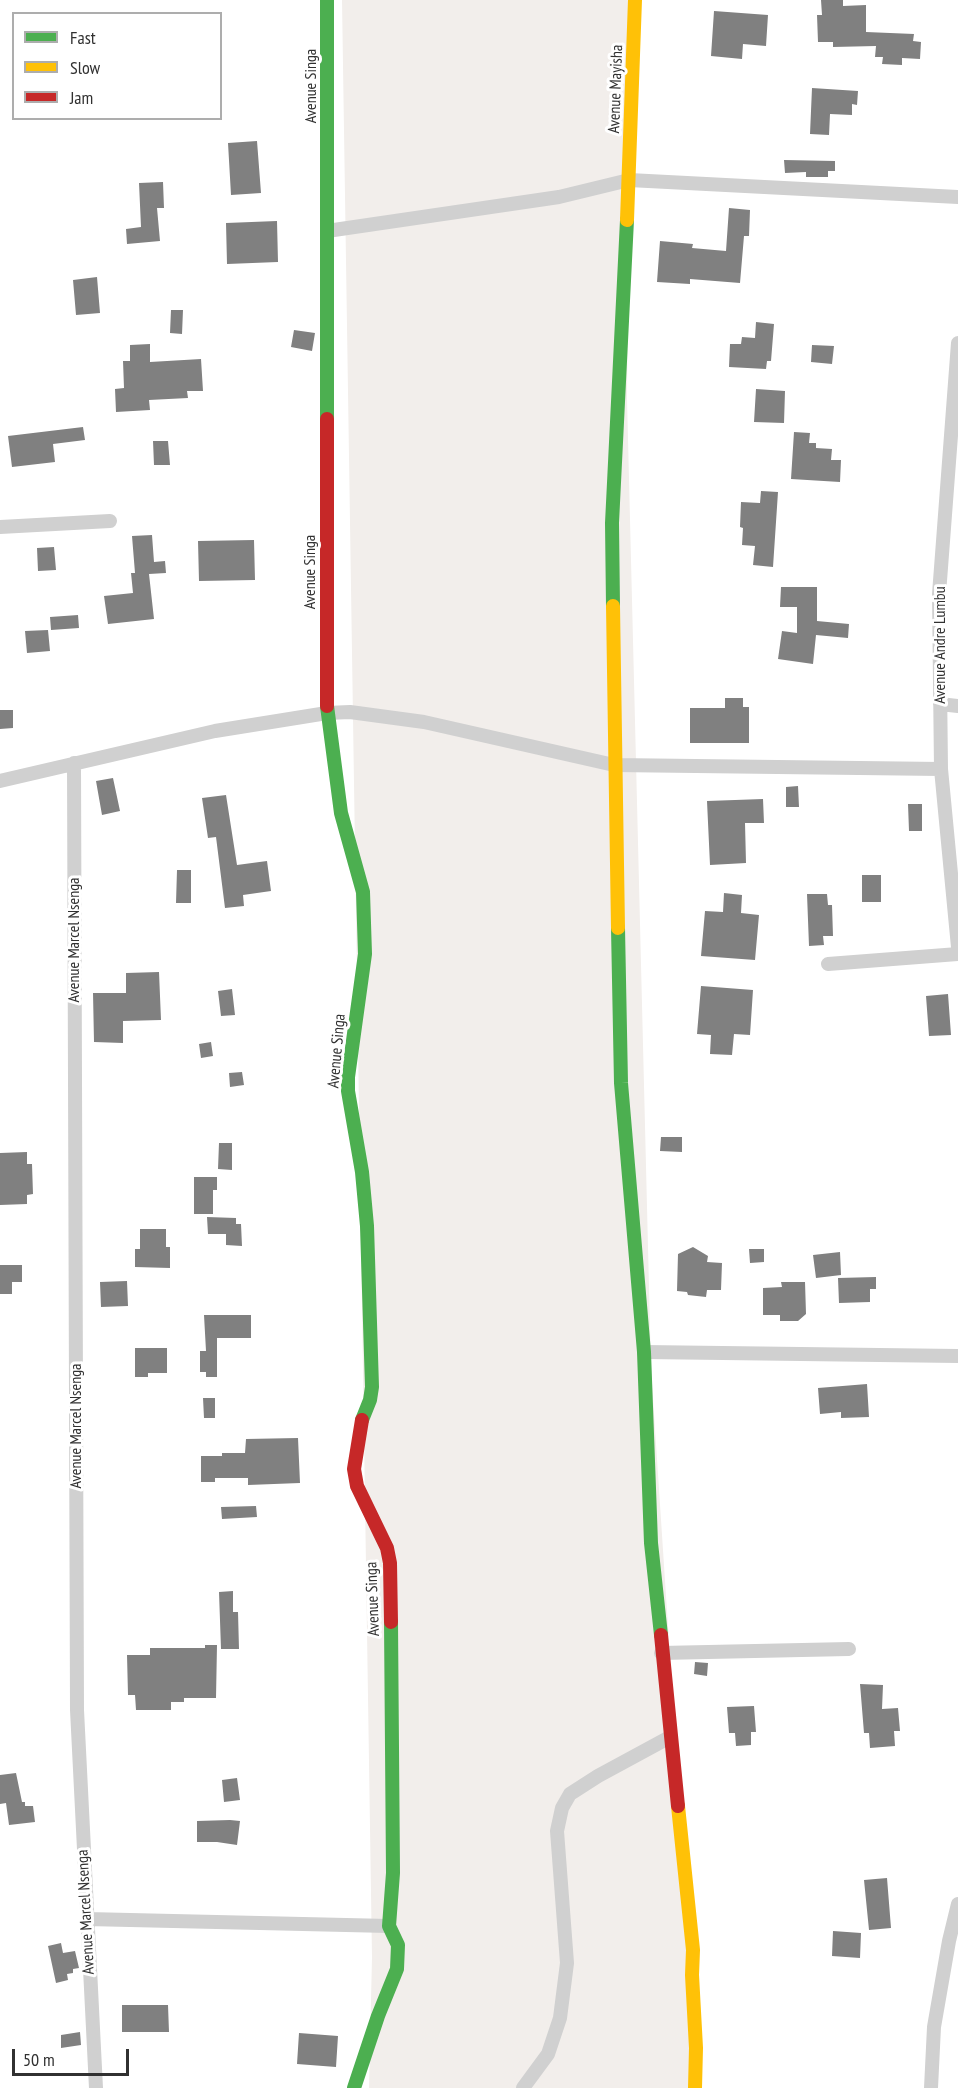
<!DOCTYPE html>
<html>
<head>
<meta charset="utf-8">
<style>
  body { margin:0 }
  #map { position:relative; width:958px; height:2088px; overflow:hidden; background:#fff; font-family:"PT Sans Narrow",sans-serif }
  canvas { display:block }
  .legend { position:absolute; left:12px; top:12px; width:210px; height:108px; box-sizing:border-box; background:#fff; border:2px solid #adadad; margin:0; padding:8px 10px; list-style:none; font-size:18px; color:#313131 }
  .legend li { display:flex; align-items:center; gap:12px; height:30px }
  .legend b { width:30px; border:2px solid #adadad }
  .scale { position:absolute; left:12px; top:2049px; width:117px; height:27px; box-sizing:border-box; border:3px solid #313131; border-top:0; padding-left:8px; font-size:18px; line-height:21px; white-space:nowrap; color:#313131; -webkit-text-stroke:4px #fff; paint-order:stroke }
</style>
</head>
<body>
<div id="map">
<canvas width="958" height="2088"></canvas>
<ul class="legend">
<li><b style="height:8px;background:#4caf50"></b>Fast</li>
<li><b style="height:8px;background:#ffc107"></b>Slow</li>
<li><b style="height:8px;background:#c62828"></b>Jam</li>
</ul>
<div class="scale">50 m</div>
</div>
<script>
const ctx = document.querySelector('canvas').getContext('2d');
ctx.lineJoin = 'round';
function paint(path, color) { ctx.fillStyle = color; ctx.fill(path, 'evenodd'); }
const toPath = rows => new Path2D(rows.map(r => 'M' + r).join(''));
function stroke(path, color, width, dash) { ctx.strokeStyle = color; ctx.lineWidth = width; ctx.lineCap = dash ? 'butt' : 'round'; ctx.setLineDash(dash || []); ctx.stroke(path); }
function label(font, color, halo, rows, align = 'center') {
  ctx.font = font + ' "PT Sans Narrow",sans-serif'; ctx.lineWidth = 6; ctx.setLineDash([]); ctx.textBaseline = 'middle'; ctx.strokeStyle = halo; ctx.fillStyle = color; for (const [text, x, y, turn = 0] of rows) {
    ctx.save(); ctx.translate(x, y); ctx.rotate((+turn || 0) * Math.PI / 180); ctx.textAlign = isNaN(turn) ? turn : align; if (halo) ctx.strokeText(text, 0, 0); ctx.fillText(text, 0, 0); ctx.restore();
  }
}
const green = toPath([
  [342,0,630,0,627,398,651,1368,697,2066,697,2088,369,2088,372,1957]
]);
const building = toPath([
  [821,0,843,0,843,6,866,5,866,32,914,34,913,41,921,42,920,59,902,58,902,65,882,64,883,57,875,57,876,46,833,47,833,42,818,42,817,15,822,15],
  [714,11,768,15,766,46,743,44,742,59,711,56],
  [812,88,858,91,857,105,852,104,852,115,830,114,829,135,810,134],
  [257,141,261,193,231,195,228,143],
  [784,160,835,161,835,171,828,171,828,177,806,177,806,172,785,173],
  [163,182,164,208,157,208,160,241,127,244,126,229,141,227,139,183],
  [729,208,750,210,749,236,744,236,740,283,690,279,690,284,657,282,660,241,693,244,692,248,726,251],
  [277,221,278,262,227,264,226,223],
  [97,277,100,313,76,315,73,280],
  [171,310,183,310,182,334,170,333],
  [756,322,774,324,771,361,767,361,766,369,729,367,730,344,741,344,742,337,755,338],
  [294,330,315,333,312,351,291,347],
  [150,344,150,362,201,359,203,391,187,391,188,398,149,400,150,410,116,412,115,389,124,388,123,361,130,361,130,345],
  [812,345,834,346,832,364,811,362],
  [756,389,785,391,784,423,754,422],
  [83,427,85,440,53,444,55,462,12,467,8,436],
  [794,432,810,433,809,443,816,443,816,448,832,449,831,460,841,460,840,482,791,479],
  [153,441,168,441,170,465,154,465],
  [761,491,778,492,773,567,753,565,755,546,742,545,743,528,740,527,741,502,760,503],
  [152,535,154,562,165,561,166,573,149,574,154,619,108,624,104,596,133,593,131,573,135,573,132,536],
  [254,540,255,580,199,581,198,541],
  [54,547,56,570,38,571,37,548],
  [781,587,817,587,817,621,849,624,848,638,816,635,813,664,778,659,782,631,797,633,797,607,780,607],
  [78,615,79,628,51,630,50,617],
  [48,630,50,651,27,653,25,631],
  [725,698,743,698,743,707,749,707,749,743,690,743,690,708,725,708],
  [0,710,13,710,13,728,0,729],
  [113,778,120,811,102,815,96,781],
  [798,786,799,807,786,807,786,787],
  [226,795,237,865,267,861,271,891,243,895,244,906,225,908,216,837,208,838,202,798],
  [763,799,764,823,745,823,746,863,710,865,707,801],
  [908,804,922,804,922,831,909,831],
  [177,870,191,870,191,903,176,903],
  [862,875,881,875,881,902,862,902],
  [724,893,742,895,741,913,759,915,755,960,701,956,705,911,723,912],
  [807,894,827,894,828,905,832,905,833,936,823,936,824,945,809,946],
  [159,972,161,1020,123,1021,123,1043,94,1042,93,993,126,993,126,973],
  [701,986,753,990,750,1035,734,1034,732,1055,710,1054,711,1035,697,1034],
  [232,989,235,1015,221,1016,218,991],
  [948,994,951,1035,929,1036,926,996],
  [211,1042,213,1056,201,1058,199,1044],
  [242,1072,244,1085,230,1087,229,1073],
  [661,1137,682,1137,682,1152,660,1151],
  [219,1143,232,1143,232,1170,218,1169],
  [27,1152,27,1164,32,1164,33,1194,27,1195,27,1204,0,1205,0,1153],
  [194,1177,217,1177,217,1190,213,1190,213,1214,194,1214],
  [207,1217,236,1218,236,1224,241,1224,242,1246,226,1245,226,1234,208,1234],
  [140,1229,166,1229,166,1247,170,1247,170,1268,135,1267,135,1249,140,1249],
  [693,1247,708,1256,707,1262,722,1263,721,1290,707,1290,706,1297,688,1295,687,1292,677,1291,678,1254],
  [749,1249,764,1249,764,1262,750,1263],
  [840,1252,841,1275,816,1278,813,1255],
  [0,1265,22,1265,22,1282,12,1282,12,1294,0,1294],
  [876,1277,876,1289,870,1289,870,1302,839,1303,838,1278],
  [127,1281,128,1306,101,1307,100,1282],
  [781,1282,805,1282,806,1314,798,1321,780,1321,780,1315,763,1315,763,1288,782,1287],
  [204,1315,251,1315,251,1338,217,1338,217,1377,206,1377,206,1372,200,1372,200,1351,206,1351],
  [135,1348,167,1348,167,1373,148,1373,148,1377,135,1377],
  [867,1384,869,1417,841,1418,841,1412,820,1414,818,1388],
  [203,1398,215,1398,215,1418,204,1418],
  [298,1438,300,1483,248,1485,248,1478,215,1478,215,1482,201,1482,201,1456,222,1456,222,1453,245,1453,246,1439],
  [256,1506,257,1517,222,1519,221,1507],
  [233,1591,233,1612,238,1612,239,1649,221,1649,219,1592],
  [205,1645,217,1645,216,1698,184,1698,184,1702,171,1702,171,1710,136,1710,135,1695,128,1695,127,1655,150,1655,150,1648,205,1648],
  [695,1662,708,1663,707,1676,694,1674],
  [860,1684,883,1685,882,1709,898,1708,900,1731,894,1731,895,1746,870,1748,869,1733,864,1733],
  [754,1706,756,1732,751,1732,751,1745,736,1746,735,1733,729,1733,727,1707],
  [16,1773,22,1802,25,1802,25,1806,33,1806,35,1822,9,1825,6,1803,0,1804,0,1775],
  [237,1778,240,1800,224,1802,222,1780],
  [230,1820,240,1821,237,1845,217,1842,197,1842,197,1821],
  [887,1878,891,1928,869,1930,864,1880],
  [833,1931,861,1933,860,1958,832,1956],
  [61,1943,63,1953,75,1951,79,1968,73,1969,73,1973,67,1974,68,1980,56,1983,48,1946],
  [122,2005,168,2005,169,2032,122,2032],
  [80,2032,81,2045,61,2048,61,2035],
  [299,2033,338,2036,336,2067,297,2064]
]);
const street = toPath([
  [327,231,559,197,629,180,958,197],
  [958,343,939,594,941,769,958,947],
  [0,527,110,521],
  [940,704,958,706],
  [74,763,77,1710,96,2088],
  [0,781,215,731,327,713,350,712,424,722,614,765,941,769],
  [828,964,958,954],
  [644,1352,958,1356],
  [661,1653,849,1649],
  [87,1919,389,1926],
  [523,2088,548,2054,560,2018,567,1963,557,1831,562,1808,570,1794,598,1776,670,1737],
  [931,2088,934,2027,949,1941,958,1904]
]);
const fast = toPath([
  [327,0,327,419],
  [613,606,612,523,627,220],
  [327,706,341,813,363,892,365,954,348,1077,348,1091,362,1172,367,1226,372,1387,370,1400,362,1420],
  [618,928,621,1083,644,1352,651,1543,661,1635],
  [354,2088,378,2016,397,1969,398,1945,389,1926,393,1873,391,1622]
]);
const slow = toPath([
  [627,220,635,0],
  [613,606,618,928],
  [678,1806,693,1950,692,1975,696,2048,695,2088]
]);
const jam = toPath([
  [327,419,327,706],
  [362,1420,354,1469,357,1486,387,1548,390,1563,391,1622],
  [661,1635,678,1806]
]);
const streetNames = [
  ["Avenue Singa",311,86,-90],
  ["Avenue Mayisha",616,89,-88],
  ["Avenue Singa",310,572,-90],
  ["Avenue Andre Lumbu",940,645,-90],
  ["Avenue Marcel Nsenga",74,940,-90],
  ["Avenue Singa",337,1051,-85],
  ["Avenue Marcel Nsenga",76,1426,-90],
  ["Avenue Singa",373,1599,-92],
  ["Avenue Marcel Nsenga",86,1912,-93]
];
paint(green, '#f2eeeb');
paint(building, '#808080');
stroke(street, '#d0d0d0', 14);
stroke(fast, '#4caf50', 14);
stroke(slow, '#ffc107', 14);
stroke(jam, '#c62828', 14);
label('16px', '#313131', '#fff', streetNames);
</script>
</body>
</html>
